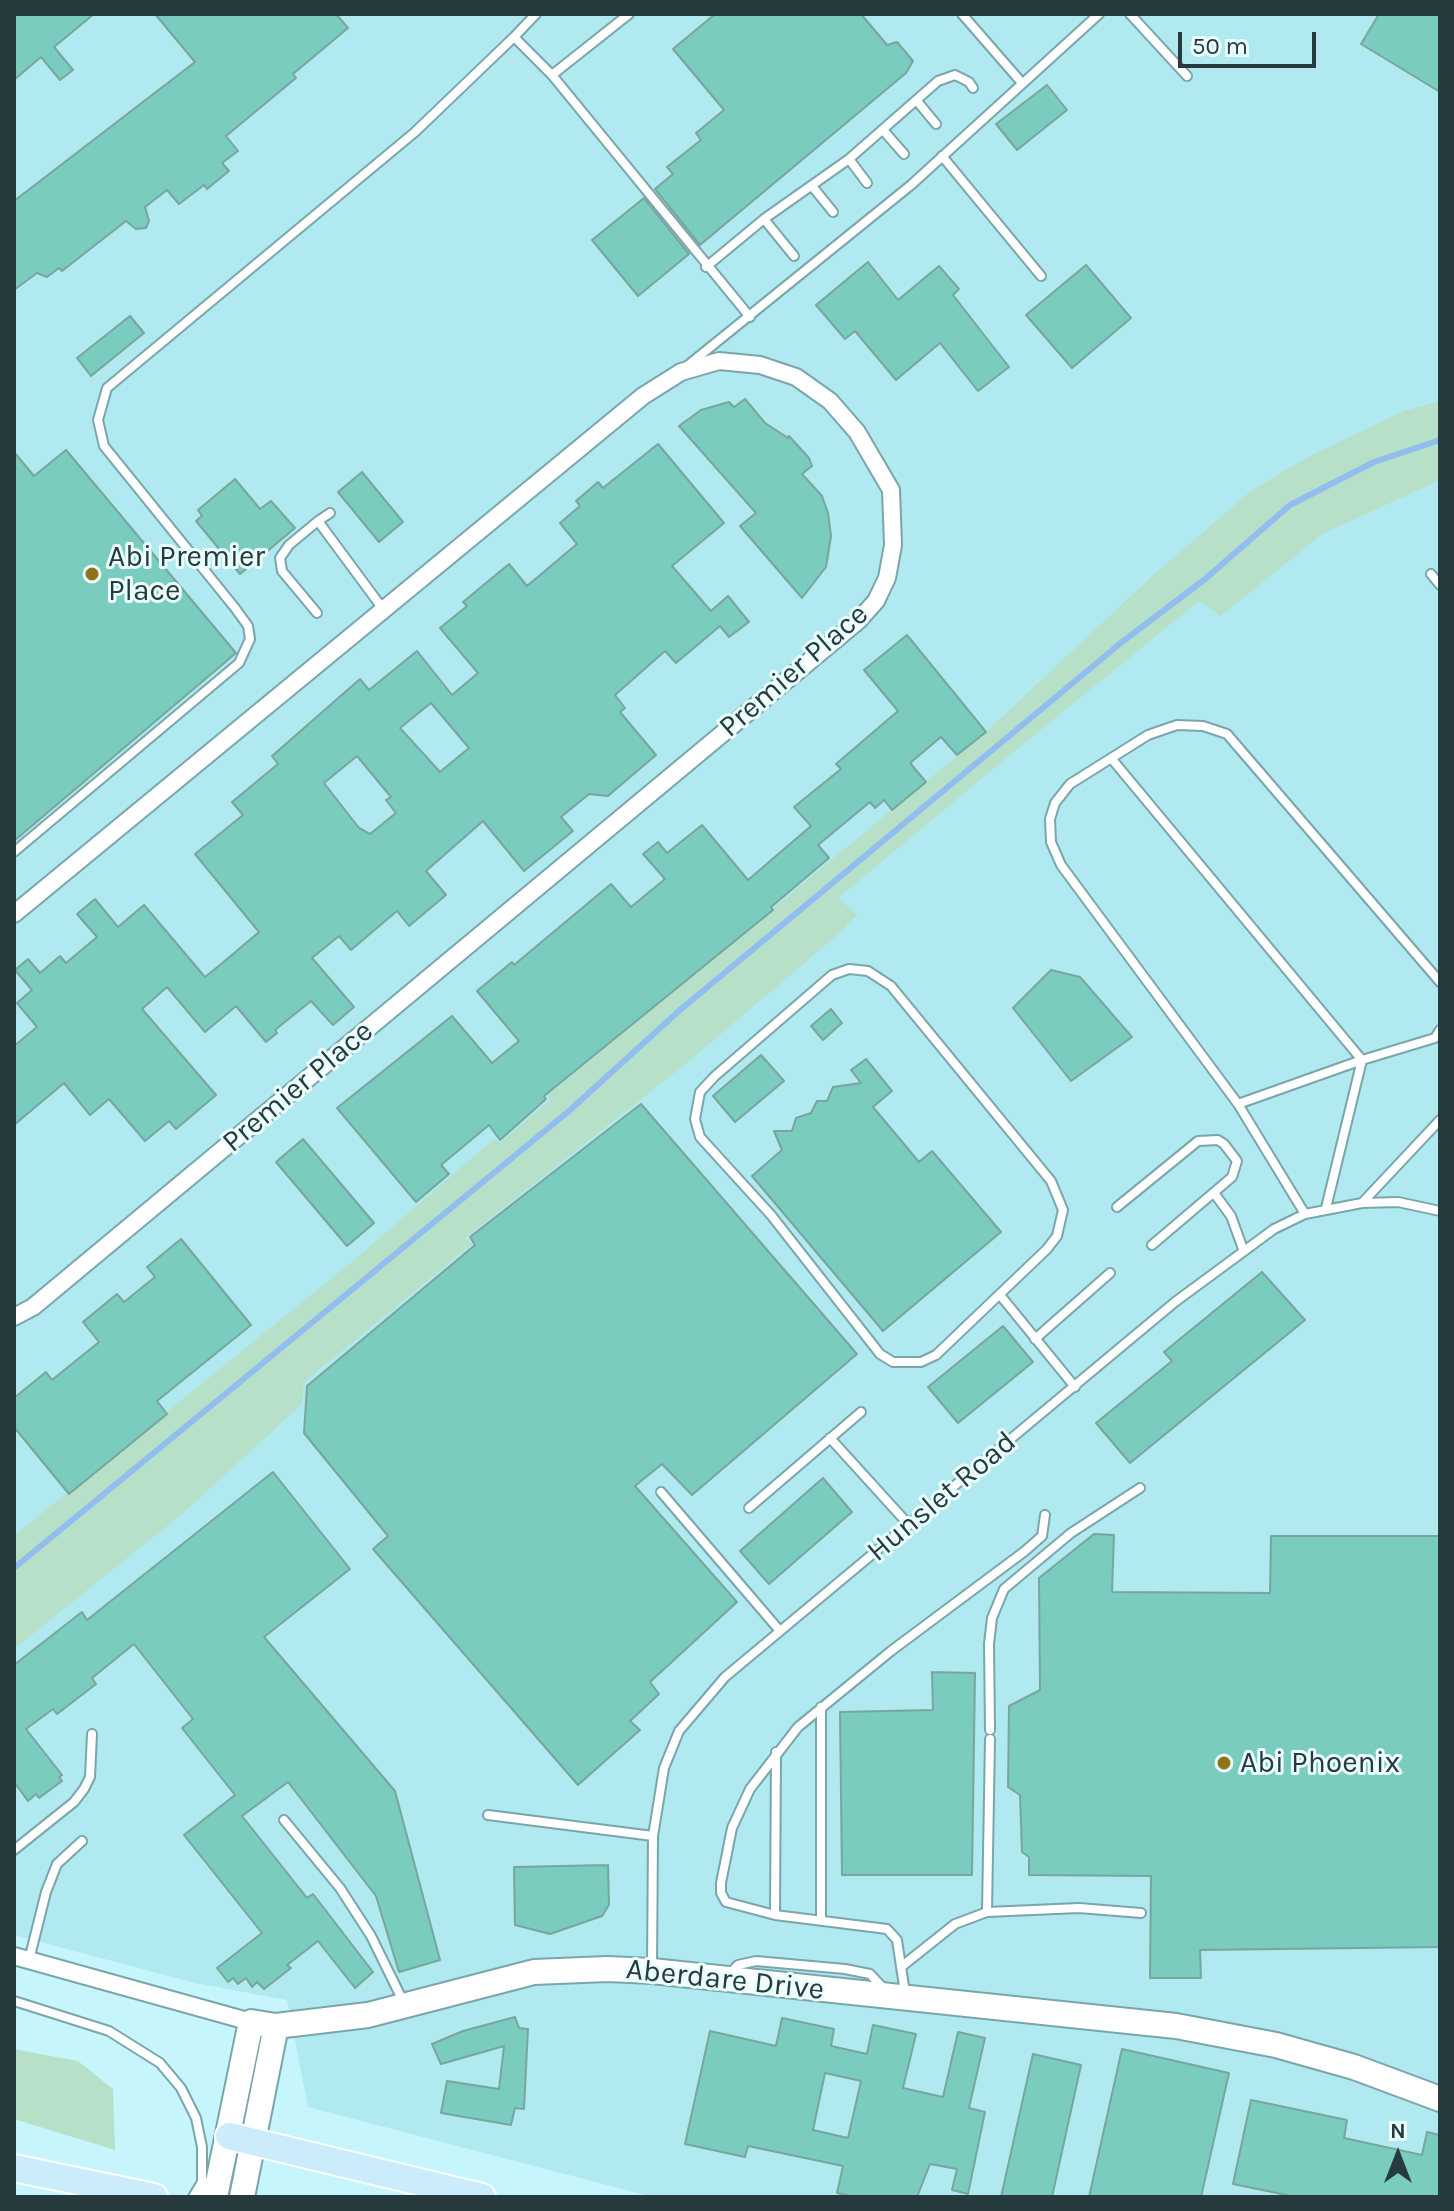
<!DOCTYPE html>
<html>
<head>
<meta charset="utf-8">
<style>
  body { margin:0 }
  #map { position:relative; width:1454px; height:2211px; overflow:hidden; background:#c6f6fb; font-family:Karla,sans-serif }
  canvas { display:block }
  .frame { position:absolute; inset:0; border:16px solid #273a3d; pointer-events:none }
  .north { position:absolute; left:1358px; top:2115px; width:80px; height:80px; -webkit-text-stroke:6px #eafdff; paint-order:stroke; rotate:0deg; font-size:22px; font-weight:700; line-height:32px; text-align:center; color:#273a3d }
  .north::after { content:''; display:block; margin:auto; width:28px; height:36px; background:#273a3d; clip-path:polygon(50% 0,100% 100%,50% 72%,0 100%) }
  .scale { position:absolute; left:1178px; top:32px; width:138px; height:36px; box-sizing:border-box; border:4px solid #273a3d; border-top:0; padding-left:10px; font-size:24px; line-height:28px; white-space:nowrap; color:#273a3d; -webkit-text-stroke:6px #eafdff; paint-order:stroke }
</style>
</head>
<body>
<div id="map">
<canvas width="1454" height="2211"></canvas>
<div class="frame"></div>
<div class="north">N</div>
<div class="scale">50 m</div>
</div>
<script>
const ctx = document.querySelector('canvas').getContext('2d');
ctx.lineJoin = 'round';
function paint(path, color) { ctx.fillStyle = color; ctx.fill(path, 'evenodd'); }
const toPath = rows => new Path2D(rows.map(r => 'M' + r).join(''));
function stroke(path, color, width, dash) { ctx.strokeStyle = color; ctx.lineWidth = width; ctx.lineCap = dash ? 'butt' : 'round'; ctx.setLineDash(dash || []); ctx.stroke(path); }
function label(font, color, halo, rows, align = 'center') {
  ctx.font = font + ' Karla,sans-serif'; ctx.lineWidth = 6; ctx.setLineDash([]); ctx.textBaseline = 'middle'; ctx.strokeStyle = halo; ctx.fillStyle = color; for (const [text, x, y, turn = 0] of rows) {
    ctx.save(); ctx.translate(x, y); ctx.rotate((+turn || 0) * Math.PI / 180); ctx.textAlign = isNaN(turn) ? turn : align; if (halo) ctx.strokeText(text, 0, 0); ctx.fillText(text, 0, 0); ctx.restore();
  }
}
const built = toPath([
  [14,14,1440,14,1440,2197,653,2197,308,2107,287,2000,195,1983,14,1935]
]);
const green = toPath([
  [1440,401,1440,480,1322,534,1221,616,1199,601,1016,750,838,898,857,915,829,942,683,1066,465,1238,472,1244,304,1382,302,1404,182,1514,14,1649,14,1536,359,1256,494,1139,500,1143,550,1100,548,1095,986,732,1150,578,1251,491,1310,456,1404,411],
  [14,2049,78,2061,113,2089,115,2150,14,2119]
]);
const stream = toPath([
  [14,1568,569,1111,680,1010,1122,642,1204,580,1290,505,1374,462,1440,440]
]);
const building = toPath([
  [14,14,94,14,54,47,73,70,60,80,41,57,14,80,14,14],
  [155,14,336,14,348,28,293,74,296,78,226,136,238,151,222,163,229,171,207,189,204,185,179,204,167,190,145,207,149,221,146,228,136,229,126,221,62,271,59,268,47,277,37,273,14,290,14,201,195,62,155,14],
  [715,14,861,14,887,45,897,42,913,61,906,73,700,245,655,189,673,174,667,167,701,140,696,133,724,110,673,49,715,14],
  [1379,14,1440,14,1440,92,1361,44,1379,14],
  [1047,85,1067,110,1017,150,996,124,1047,85],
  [644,198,689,254,638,296,592,240,644,198],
  [868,262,898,300,939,266,959,289,953,295,1009,367,978,391,940,343,896,380,855,331,845,339,816,305,868,262],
  [1086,265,1131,318,1072,368,1026,315,1086,265],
  [130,316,144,333,91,376,77,358,130,316],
  [745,399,765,423,788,438,789,436,809,458,812,466,802,474,822,496,828,513,831,536,826,567,802,598,740,526,756,513,679,426,701,410,729,402,734,407,745,399],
  [658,444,724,523,672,566,711,611,728,596,749,622,729,637,720,626,676,663,665,651,615,695,625,708,620,712,656,755,608,796,589,794,561,817,573,831,524,871,483,821,426,871,446,895,409,926,397,911,351,950,339,936,312,958,354,1007,333,1025,311,1001,275,1030,277,1033,266,1042,236,1006,205,1032,167,987,142,1009,216,1095,176,1129,169,1121,145,1141,109,1099,90,1115,64,1083,14,1125,14,1046,37,1027,17,1003,32,990,15,970,28,959,40,973,60,956,66,963,97,937,77,914,95,899,118,927,144,905,205,977,220,965,259,932,195,854,243,815,232,802,278,764,272,756,360,679,369,690,417,651,452,695,478,673,440,628,467,606,463,602,509,564,527,586,577,544,560,523,580,506,576,501,598,482,603,488,658,444],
  [431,703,469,748,440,772,400,728,431,703],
  [357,756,391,797,386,800,396,813,370,834,359,828,324,783,357,756],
  [66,450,236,653,14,841,14,452,34,476,66,450],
  [362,472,403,522,379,542,338,492,362,472],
  [235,479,260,509,271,501,295,528,240,574,196,521,202,516,198,510,235,479],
  [907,635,986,732,957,755,941,737,910,763,926,782,892,810,884,800,875,808,870,802,818,845,829,858,771,907,773,910,544,1096,546,1099,500,1140,489,1125,441,1165,449,1174,416,1202,337,1108,452,1016,492,1063,519,1041,477,991,512,962,514,965,611,884,631,907,665,879,643,854,658,842,667,853,702,825,748,880,811,826,794,807,841,769,836,764,898,711,864,670,907,635],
  [1051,970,1080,977,1132,1037,1071,1081,1013,1008,1051,970],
  [831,1009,842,1023,823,1040,811,1026,831,1009],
  [761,1055,784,1081,735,1122,713,1096,761,1055],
  [866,1059,892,1091,873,1107,919,1162,932,1151,1001,1232,883,1331,752,1176,782,1150,774,1131,792,1131,796,1118,811,1113,817,1101,827,1101,833,1087,861,1083,851,1070,866,1059],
  [641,1104,857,1354,692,1495,662,1464,635,1486,737,1602,650,1682,659,1694,630,1721,640,1730,578,1785,373,1549,388,1536,304,1433,307,1386,475,1245,470,1237,641,1104],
  [303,1139,374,1223,347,1246,276,1162,303,1139],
  [181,1239,251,1325,157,1401,167,1414,69,1494,14,1427,14,1398,46,1372,52,1380,99,1342,83,1322,117,1294,124,1302,155,1277,147,1267,181,1239],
  [1262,1272,1305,1320,1130,1463,1096,1423,1172,1361,1164,1352,1262,1272],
  [1003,1326,1033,1362,958,1423,928,1387,1003,1326],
  [273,1472,350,1569,264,1637,395,1791,440,1960,399,1972,376,1896,288,1782,242,1816,307,1898,313,1894,373,1972,355,1988,318,1941,287,1965,291,1968,264,1989,257,1982,252,1987,246,1978,238,1984,233,1978,228,1982,217,1968,262,1933,184,1835,235,1795,182,1728,193,1719,134,1644,92,1678,96,1684,57,1714,53,1709,26,1729,62,1775,59,1777,62,1781,39,1798,36,1794,28,1801,14,1782,14,1665,82,1612,87,1620,273,1472],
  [823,1478,852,1512,769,1584,740,1551,823,1478],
  [1094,1534,1114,1535,1112,1592,1270,1593,1271,1536,1440,1536,1440,1947,1200,1950,1201,1978,1150,1978,1151,1876,1029,1875,1029,1857,1022,1852,1020,1795,1008,1787,1009,1706,1040,1690,1039,1578,1094,1534],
  [932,1672,975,1673,972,1875,842,1875,840,1712,933,1710,932,1672],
  [608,1865,609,1905,602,1916,550,1934,515,1925,514,1867,608,1865],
  [515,2017,519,2028,528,2029,524,2109,515,2108,511,2125,441,2113,447,2081,499,2089,504,2046,441,2064,432,2044,463,2031,515,2017],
  [782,2018,834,2029,831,2046,867,2054,873,2025,916,2034,903,2088,943,2097,958,2032,985,2038,969,2108,985,2112,968,2194,952,2190,957,2169,930,2164,917,2197,855,2197,837,2193,843,2166,748,2146,745,2157,685,2144,710,2031,776,2046,782,2018],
  [825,2073,861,2081,848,2138,813,2130,825,2073],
  [1122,2049,1229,2073,1201,2197,1089,2197,1122,2049],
  [1033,2054,1081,2065,1052,2197,1001,2197,1033,2054],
  [1251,2100,1347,2120,1344,2138,1422,2155,1427,2132,1440,2135,1440,2197,1296,2197,1233,2184,1251,2100]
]);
const lane = toPath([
  [962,14,1022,83],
  [1130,14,1187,76],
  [514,37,536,14],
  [552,75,629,14],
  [917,101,936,124],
  [883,130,904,154],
  [942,156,1041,276],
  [849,159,867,183],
  [812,186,833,212],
  [764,219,794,256],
  [706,267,764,219,849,159,938,81,955,75,969,82,973,88],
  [687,366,911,185,1099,14],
  [318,521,330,513],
  [1431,574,1440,585],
  [317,613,282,571,280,558,289,545,318,521,383,609],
  [1111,758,1362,1060,1238,1104],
  [14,852,239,663,250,639,248,626,235,608,104,446,98,420,107,388,415,132,514,37,552,75,750,317],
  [849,969,868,971,891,986,1051,1181,1063,1210,1057,1236,1047,1249,936,1355,921,1362,893,1362,880,1354,771,1215,700,1137,695,1119,700,1092,715,1076,832,975,849,969],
  [1214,1193,1231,1216,1243,1249],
  [1362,1203,1440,1120],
  [1117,1207,1198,1141,1218,1140,1224,1144,1237,1161,1232,1177,1152,1245],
  [1326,1208,1362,1060,1435,1038,1440,1030],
  [1305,1214,1238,1104,1061,865,1051,842,1050,819,1055,803,1070,784,1148,735,1177,725,1203,726,1227,734,1440,982],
  [1000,1295,1075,1387],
  [1035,1339,1110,1273],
  [830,1438,909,1525],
  [661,1492,780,1631],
  [749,1508,861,1412],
  [990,1730,989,1644,992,1618,1004,1589,1071,1533,1140,1488],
  [488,1815,653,1836],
  [284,1820,340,1888,371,1936,403,2001],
  [14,1850,74,1802,84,1789,90,1777,92,1734],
  [987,1912,990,1739],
  [775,1915,776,1752],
  [821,1920,821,1707],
  [29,1960,46,1892,57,1864,82,1841],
  [652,1967,653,1836,664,1768,679,1731,725,1677,1175,1302,1274,1229,1305,1214,1362,1203,1398,1202,1440,1211],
  [901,1967,955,1924,987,1912,1079,1908,1141,1913],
  [730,1973,738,1965,756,1961,845,1969,870,1974,887,1992],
  [905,1993,897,1940,887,1929,775,1915,726,1902,721,1893,721,1883,732,1828,750,1789,798,1727,891,1651,1025,1551,1042,1536,1045,1515],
  [14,2001,109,2031,160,2063,181,2088,196,2118,202,2147,202,2197],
  [193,2197,203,2180]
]);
const street = toPath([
  [14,914,643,396,681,372,719,361,760,365,796,377,830,401,857,432,891,490,893,545,887,578,876,601,859,620,33,1307,14,1317],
  [14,1956,251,2022]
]);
const secondary = toPath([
  [215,2197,251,2022,276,2026,368,2015,534,1972,607,1969,652,1971,1176,2026,1276,2045,1354,2067,1440,2099],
  [242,2197,276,2026]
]);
const primary = toPath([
  [229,2136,482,2197],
  [14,2168,154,2197]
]);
const markers = [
  [92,574,8,"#8d7418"],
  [1224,1763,8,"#8d7418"]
];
const poiNames = [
  ["Abi Premier",108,557],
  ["Place",108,591],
  ["Abi Phoenix",1240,1763]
];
const streetNames = [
  ["Premier Place",794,671,-41],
  ["Premier Place",298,1087,-40],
  ["Hunslet Road",942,1497,-40],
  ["Aberdare Drive",725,1980,6]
];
paint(built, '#b0e9ef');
paint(green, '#b7e0c8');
stroke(stream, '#91beee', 6);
paint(building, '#79ccbe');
stroke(building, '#79a59d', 2);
stroke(lane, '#79a6ab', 12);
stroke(street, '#79a6ab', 20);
stroke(secondary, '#79a6ab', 28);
stroke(primary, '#fff', 30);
stroke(lane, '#fff', 8);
stroke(street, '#fff', 16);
stroke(secondary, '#fff', 24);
stroke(primary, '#cbecfa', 26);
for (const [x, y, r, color] of markers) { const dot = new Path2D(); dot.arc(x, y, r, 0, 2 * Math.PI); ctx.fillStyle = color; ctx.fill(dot); stroke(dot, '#eafdff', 3); }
label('30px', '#273a3d', '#eafdff', poiNames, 'left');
label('30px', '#273a3d', '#eafdff', streetNames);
</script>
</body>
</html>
